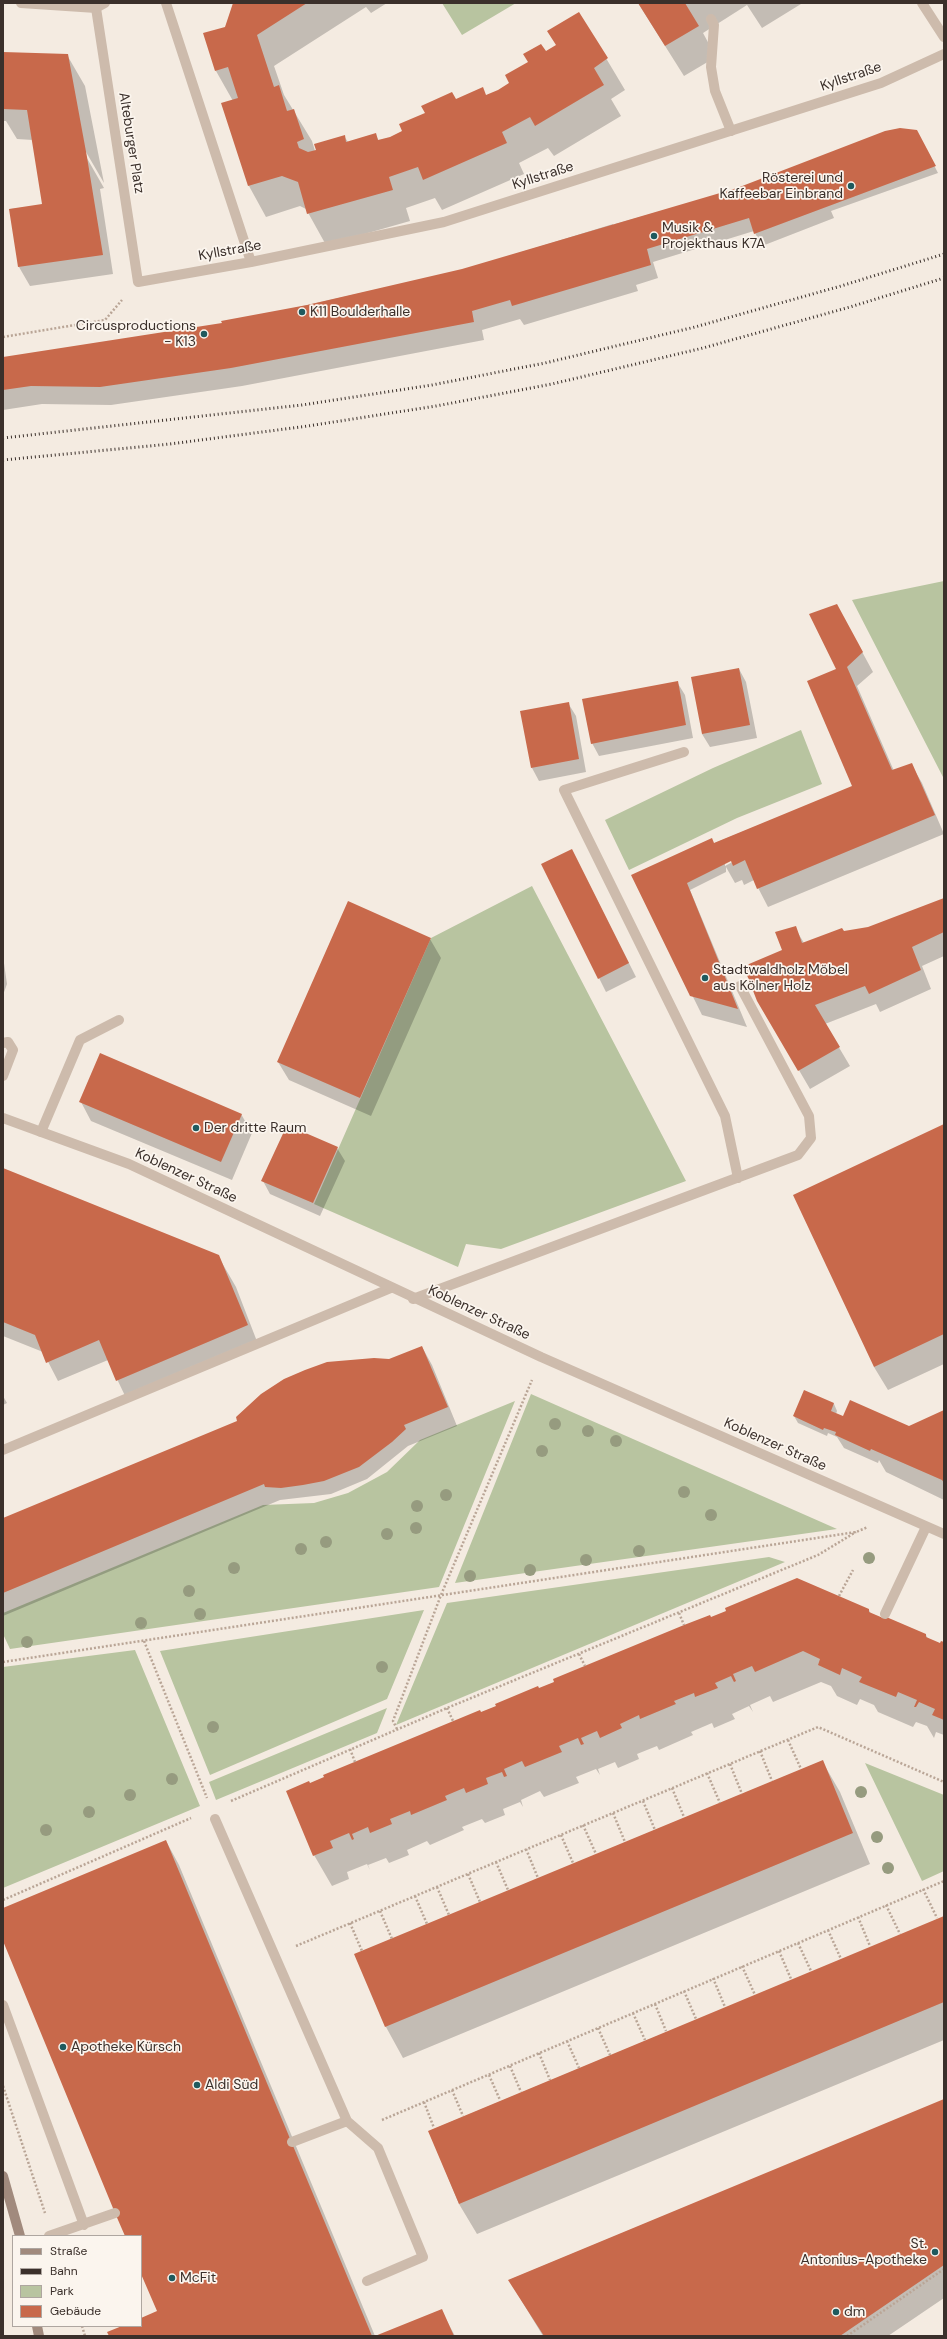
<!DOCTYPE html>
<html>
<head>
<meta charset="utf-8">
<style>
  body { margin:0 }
  #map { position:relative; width:947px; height:2339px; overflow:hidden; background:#f4ebe1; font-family:"DM Sans",sans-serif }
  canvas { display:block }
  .frame { position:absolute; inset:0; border:4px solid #3b302b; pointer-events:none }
  .legend { position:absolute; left:12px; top:2235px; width:130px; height:92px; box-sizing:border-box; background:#fbf5ee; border:1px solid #aea6a0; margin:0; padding:5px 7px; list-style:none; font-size:12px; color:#3b302b }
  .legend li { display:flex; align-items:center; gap:8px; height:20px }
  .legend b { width:20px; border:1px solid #aea6a0 }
</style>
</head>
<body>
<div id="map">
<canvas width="947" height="2339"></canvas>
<div class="frame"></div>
<ul class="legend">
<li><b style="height:5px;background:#a18a7d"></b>Straße</li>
<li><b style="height:5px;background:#3b302b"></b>Bahn</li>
<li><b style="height:11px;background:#b8c4a0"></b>Park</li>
<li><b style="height:11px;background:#c8694b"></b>Gebäude</li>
</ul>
</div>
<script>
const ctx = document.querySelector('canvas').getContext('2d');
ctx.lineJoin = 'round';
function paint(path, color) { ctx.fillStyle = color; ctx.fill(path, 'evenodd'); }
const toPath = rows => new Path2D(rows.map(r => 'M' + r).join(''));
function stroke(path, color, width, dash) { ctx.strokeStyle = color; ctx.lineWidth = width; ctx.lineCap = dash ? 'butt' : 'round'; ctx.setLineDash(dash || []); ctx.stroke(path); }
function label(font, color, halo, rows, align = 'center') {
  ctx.font = font + ' "DM Sans",sans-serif'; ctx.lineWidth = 3.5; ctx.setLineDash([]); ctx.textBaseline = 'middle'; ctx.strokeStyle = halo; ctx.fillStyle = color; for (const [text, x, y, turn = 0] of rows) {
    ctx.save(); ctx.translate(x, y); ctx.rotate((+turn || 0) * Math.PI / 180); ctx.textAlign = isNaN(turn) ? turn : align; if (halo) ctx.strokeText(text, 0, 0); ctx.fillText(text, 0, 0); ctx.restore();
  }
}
const green = toPath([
  [442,3,516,3,462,35],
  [944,581,944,779,852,600],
  [801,730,822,784,737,818,629,870,605,820,713,768],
  [532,886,686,1181,501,1249,466,1244,458,1267,314,1204,431,938],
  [531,1394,837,1529,455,1583],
  [515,1401,439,1587,10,1649,3,1634,3,1613,263,1505,314,1503,348,1493,387,1472,420,1440],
  [769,1557,785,1562,396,1725,447,1603],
  [424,1610,387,1699,210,1775,160,1651],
  [135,1650,200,1806,3,1888,3,1667],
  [387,1708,377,1733,216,1800,209,1782],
  [865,1763,944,1795,944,1871,922,1881]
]);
const shadow = toPath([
  [233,3,387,3,371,13,366,7,274,66,284,95,312,141,315,151,344,136,348,142,375,134,379,141,391,138,456,100,486,96,499,91,557,46,579,13,625,90,611,99,621,116,554,156,548,148,519,163,524,174,442,210,435,198,406,208,410,221,326,245,306,209,300,206,266,217,249,186,222,104,233,101,216,71,225,28,234,5],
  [638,3,801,3,801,4,762,28,747,5,703,33,716,57,684,76],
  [3,53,67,55,85,86,104,183,86,152,84,153,104,188,100,189,113,274,30,286,19,267,11,209,43,205,33,140,17,139,6,121,3,121],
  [920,138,938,173,831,211,834,218,762,246,754,231,653,262,658,278,636,285,638,291,524,325,520,319,482,330,484,340,242,386,111,405,42,404,3,410,3,358,223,324,463,270,613,224,616,228,615,224],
  [847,624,873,672,857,686,894,771,911,764,922,783,944,834,768,907,754,880,744,885,742,880,735,883,726,867,726,872,690,890,747,1027,702,1015,633,876,853,787,838,669],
  [735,858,736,860,725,866,725,863],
  [739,669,746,682,757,738,710,747,702,734],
  [677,682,685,695,693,738,599,756,592,743],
  [568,703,576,716,586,772,539,781,532,768],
  [572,850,636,977,606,992,542,864],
  [944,899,944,956,922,966,931,989,880,1012,876,1004,825,1024,850,1066,810,1089,758,1000,795,928,804,943,844,932,869,928],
  [430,939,441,958,371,1116,289,1080,278,1062],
  [3,956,7,984,3,995],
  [81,1102,241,1114,252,1133,232,1180,91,1121],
  [944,1125,944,1364,888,1390,874,1367],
  [337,1148,345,1161,320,1216,270,1194,263,1181],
  [3,1169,218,1256,236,1287,258,1344,127,1400,108,1360,58,1381,43,1352,3,1336],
  [422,1347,432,1365,457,1426,408,1446,367,1479,331,1494,280,1500,3,1616,3,1520],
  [805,1392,834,1404,837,1411,836,1414,844,1418,909,1427,944,1411,944,1500,886,1472,879,1460,878,1463,844,1448,837,1437,828,1433,827,1436,798,1423,794,1416],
  [3,1396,7,1403,3,1405],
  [869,1610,871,1614,926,1635,928,1639,941,1644,944,1643,944,1735,936,1732,934,1738,927,1726,916,1722,913,1727,878,1712,874,1705,860,1699,857,1705,837,1696,831,1686,821,1682,773,1702,770,1696,750,1705,753,1712,749,1706,732,1714,735,1719,714,1728,712,1723,691,1732,693,1735,659,1750,657,1746,637,1754,639,1759,618,1768,615,1762,598,1769,600,1775,596,1769,576,1777,579,1783,544,1797,540,1791,521,1800,523,1807,520,1802,503,1809,505,1815,485,1823,482,1819,462,1827,464,1830,430,1845,427,1841,407,1850,409,1855,389,1863,386,1858,368,1865,370,1870,367,1864,347,1872,349,1879,332,1886,314,1855,309,1784,710,1618],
  [822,1761,840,1792,870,1864,403,2058,386,2027,356,1954],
  [166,1841,179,1865,375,2336,110,2336,124,2326,141,2326,141,2319,158,2312,141,2270,141,2236,127,2236,3,1938,3,1909],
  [944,1917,944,2040,477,2234,459,2204,429,2131],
  [944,2100,944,2298,888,2336,543,2336,509,2280],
  [441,2310,455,2336,378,2336]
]);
const building = toPath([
  [233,3,307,3,257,35,274,87,279,85,287,111,294,109,304,139,297,142,299,148,308,152,316,150,314,144,345,135,346,142,376,133,378,140,390,137,402,131,399,124,425,113,421,106,452,92,456,99,483,87,486,95,498,90,509,83,505,75,528,62,523,54,541,44,546,51,556,45,547,31,579,12,608,58,594,68,604,85,535,126,530,117,502,132,507,143,423,180,418,167,389,177,393,190,307,214,298,182,282,176,248,186,221,103,238,98,228,67,215,71,203,33,225,27],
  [638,3,685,3,699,26,665,46],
  [3,52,68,54,87,157,103,255,18,267,9,209,42,204,27,110,3,109],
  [900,128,917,130,936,166,754,234,749,218,647,249,651,265,512,306,510,300,472,311,474,322,231,368,100,387,31,386,3,390,3,357,222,323,221,321,307,305,462,269,737,188,885,131],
  [837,604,863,652,847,667,892,770,912,763,935,815,757,889,745,860,733,866,731,861,687,883,738,1009,690,996,631,875,712,838,714,843,852,786,807,681,836,669,809,614],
  [739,668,750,725,702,734,691,677],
  [678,681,686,725,591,744,582,699],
  [569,702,579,759,531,768,520,711],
  [572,849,629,963,598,979,541,864],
  [944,898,944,932,912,947,921,970,869,994,865,986,815,1005,840,1047,798,1071,757,1001,745,970,749,964,782,950,775,932,796,926,802,943,842,928,844,931,868,927],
  [348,901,431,938,360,1098,277,1062],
  [100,1053,242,1114,221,1162,79,1102],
  [944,1124,944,1334,874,1367,793,1195],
  [287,1125,338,1147,313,1203,261,1181],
  [3,1168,219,1255,248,1325,116,1381,99,1340,46,1363,35,1335,3,1322],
  [422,1346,448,1407,404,1425,406,1429,392,1442,359,1467,324,1481,303,1485,281,1488,265,1487,264,1484,3,1593,3,1518,237,1421,236,1417,261,1394,284,1379,305,1370,327,1362,374,1358,389,1359],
  [804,1390,834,1403,831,1411,843,1416,850,1400,909,1426,944,1410,944,1483,942,1480,871,1449,870,1451,835,1435,836,1432,824,1428,823,1430,793,1416],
  [797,1578,869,1609,869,1612,883,1618,884,1616,926,1634,926,1637,940,1643,941,1641,944,1642,944,1720,932,1715,935,1709,919,1702,916,1707,914,1707,917,1700,898,1692,896,1697,859,1682,862,1677,842,1668,840,1675,818,1665,820,1659,803,1651,755,1672,752,1666,733,1674,736,1681,734,1682,731,1676,715,1683,718,1688,695,1697,694,1693,674,1701,676,1704,640,1719,639,1715,620,1724,622,1728,600,1738,597,1731,581,1738,584,1744,581,1745,578,1738,559,1746,562,1752,525,1767,522,1761,504,1769,507,1776,504,1777,502,1772,486,1778,488,1784,466,1793,464,1788,445,1796,447,1800,411,1815,410,1811,390,1819,392,1824,370,1833,368,1827,352,1834,354,1839,352,1840,349,1833,330,1841,333,1848,313,1856,286,1791,309,1781,310,1783,324,1777,323,1775,480,1710,481,1712,496,1706,495,1704,538,1686,539,1688,554,1682,553,1679,684,1625,710,1615,711,1617,726,1611,725,1608],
  [823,1760,853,1833,385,2027,354,1954],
  [166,1840,372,2336,109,2336,107,2332,122,2326,141,2326,141,2318,157,2311,141,2274,141,2236,125,2236,115,2213,3,1941,3,1908],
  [944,1916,944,2002,459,2204,428,2131],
  [944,2099,944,2265,840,2336,544,2336,508,2280],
  [442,2309,454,2336,375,2336]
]);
const path = toPath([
  [3,337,105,320,122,300],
  [839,1596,853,1570],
  [679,1613,684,1625],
  [144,1641,207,1798],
  [579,1654,585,1666],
  [3,1662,856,1532,868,1527],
  [447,1708,453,1721],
  [397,1729,393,1721,441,1595,532,1380],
  [788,1740,801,1769],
  [350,1749,355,1762],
  [760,1751,772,1781],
  [730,1764,742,1794],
  [707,1773,720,1803],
  [672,1788,684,1817],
  [231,1801,447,1708,818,1555,856,1532],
  [643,1801,655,1830],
  [613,1813,625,1842],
  [583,1825,596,1854],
  [561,1835,573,1863],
  [526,1849,538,1878],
  [496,1862,508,1890],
  [468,1874,480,1902],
  [437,1887,449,1915],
  [923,1889,937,1918],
  [415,1896,427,1924],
  [3,1900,191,1818],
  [886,1905,900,1934],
  [380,1911,392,1939],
  [858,1917,870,1946],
  [350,1923,362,1951],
  [828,1930,841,1959],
  [798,1943,811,1971],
  [296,1946,818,1727,944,1782],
  [779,1951,791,1979],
  [742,1966,755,1995],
  [713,1978,725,2007],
  [684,1991,696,2019],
  [655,2004,666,2031],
  [633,2013,645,2040],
  [598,2028,610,2055],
  [567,2041,579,2068],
  [539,2053,550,2080],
  [510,2066,521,2092],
  [489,2075,500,2100],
  [3,2086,45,2213],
  [452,2090,463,2116],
  [424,2102,434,2128],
  [382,2120,944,1881],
  [82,2326,85,2336],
  [847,2336,944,2269]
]);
const lane = toPath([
  [711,19,714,25,711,67,715,91,731,131],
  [684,752,564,790,725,1116,738,1178],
  [3,1043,8,1042,13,1050,3,1076],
  [41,1132,80,1040,119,1020],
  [413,1299,798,1155,811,1138,809,1116,740,986],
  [3,1450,391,1288],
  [885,1614,926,1527],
  [215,1819,347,2121,292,2142],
  [3,2005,84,2225],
  [347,2121,378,2148,423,2257,367,2281],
  [49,2236,115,2213]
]);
const street = toPath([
  [21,3,96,8,105,3],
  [166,3,251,262],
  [922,3,944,37],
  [96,8,138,282,251,262,444,222,881,83,944,54],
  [3,1118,129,1164,541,1357,944,1534]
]);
const secondary = toPath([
  [3,2176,20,2236],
  [37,2326,39,2336]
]);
const rail = toPath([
  [3,438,302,405,432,385,545,363,695,327,841,286,944,254],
  [3,460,170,444,308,426,436,406,552,384,703,348,850,307,944,278]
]);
const trees = [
  [555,1424],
  [588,1431],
  [616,1441],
  [542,1451],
  [684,1492],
  [446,1495],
  [417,1506],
  [711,1515],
  [416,1528],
  [387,1534],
  [326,1542],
  [301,1549],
  [639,1551],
  [869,1558],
  [586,1560],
  [234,1568],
  [530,1570],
  [470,1576],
  [189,1591],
  [200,1614],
  [141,1623],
  [27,1642],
  [382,1667],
  [213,1727],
  [172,1779],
  [861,1792],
  [130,1795],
  [89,1812],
  [46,1830],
  [877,1837],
  [888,1868]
];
const markers = [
  [851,186,4,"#1f5a5e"],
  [654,236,4,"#1f5a5e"],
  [302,312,4,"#1f5a5e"],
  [204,334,4,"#1f5a5e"],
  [705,978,4,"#1f5a5e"],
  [196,1128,4,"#1f5a5e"],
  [63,2047,4,"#1f5a5e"],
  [197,2085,4,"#1f5a5e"],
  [935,2252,4,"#1f5a5e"],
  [172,2278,4,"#1f5a5e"],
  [836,2312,4,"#1f5a5e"]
];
const streetNames = [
  ["Kyllstraße",851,77,-19],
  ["Alteburger Platz",131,143,81],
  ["Kyllstraße",543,176,-18],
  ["Kyllstraße",230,251,-10],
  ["Koblenzer Straße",186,1176,25],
  ["Koblenzer Straße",479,1313,25],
  ["Koblenzer Straße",775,1445,24]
];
const poiNames = [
  ["Rösterei und",843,178,"right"],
  ["Kaffeebar Einbrand",843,194,"right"],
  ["Musik &",662,228],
  ["Projekthaus K7A",662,244],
  ["K11 Boulderhalle",310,312],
  ["Circusproductions",196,326,"right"],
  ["- K13",196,342,"right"],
  ["Stadtwaldholz Möbel",713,970],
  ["aus Kölner Holz",713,986],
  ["Der dritte Raum",204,1128],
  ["Apotheke Kürsch",71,2047],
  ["Aldi Süd",205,2085],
  ["St.",927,2244,"right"],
  ["Antonius-Apotheke",927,2260,"right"],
  ["McFit",180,2278],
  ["dm",844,2312]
];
paint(green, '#b8c4a0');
paint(shadow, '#0003');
paint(building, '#c8694b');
stroke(path, '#b9a596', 2.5, [2, 2]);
stroke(lane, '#cdbbac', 10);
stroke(street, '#cdbbac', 10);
stroke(secondary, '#a18a7d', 10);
stroke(rail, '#3b302b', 3, [1, 3]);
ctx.fillStyle = '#969b7f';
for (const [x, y] of trees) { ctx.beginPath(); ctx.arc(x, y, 6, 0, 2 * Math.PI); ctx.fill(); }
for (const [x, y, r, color] of markers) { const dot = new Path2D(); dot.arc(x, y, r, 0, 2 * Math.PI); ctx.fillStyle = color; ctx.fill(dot); stroke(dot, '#fbf5ee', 1.5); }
label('14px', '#3b302b', '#fbf5ee', streetNames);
label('14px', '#3b302b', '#fbf5ee', poiNames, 'left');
</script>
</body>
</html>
